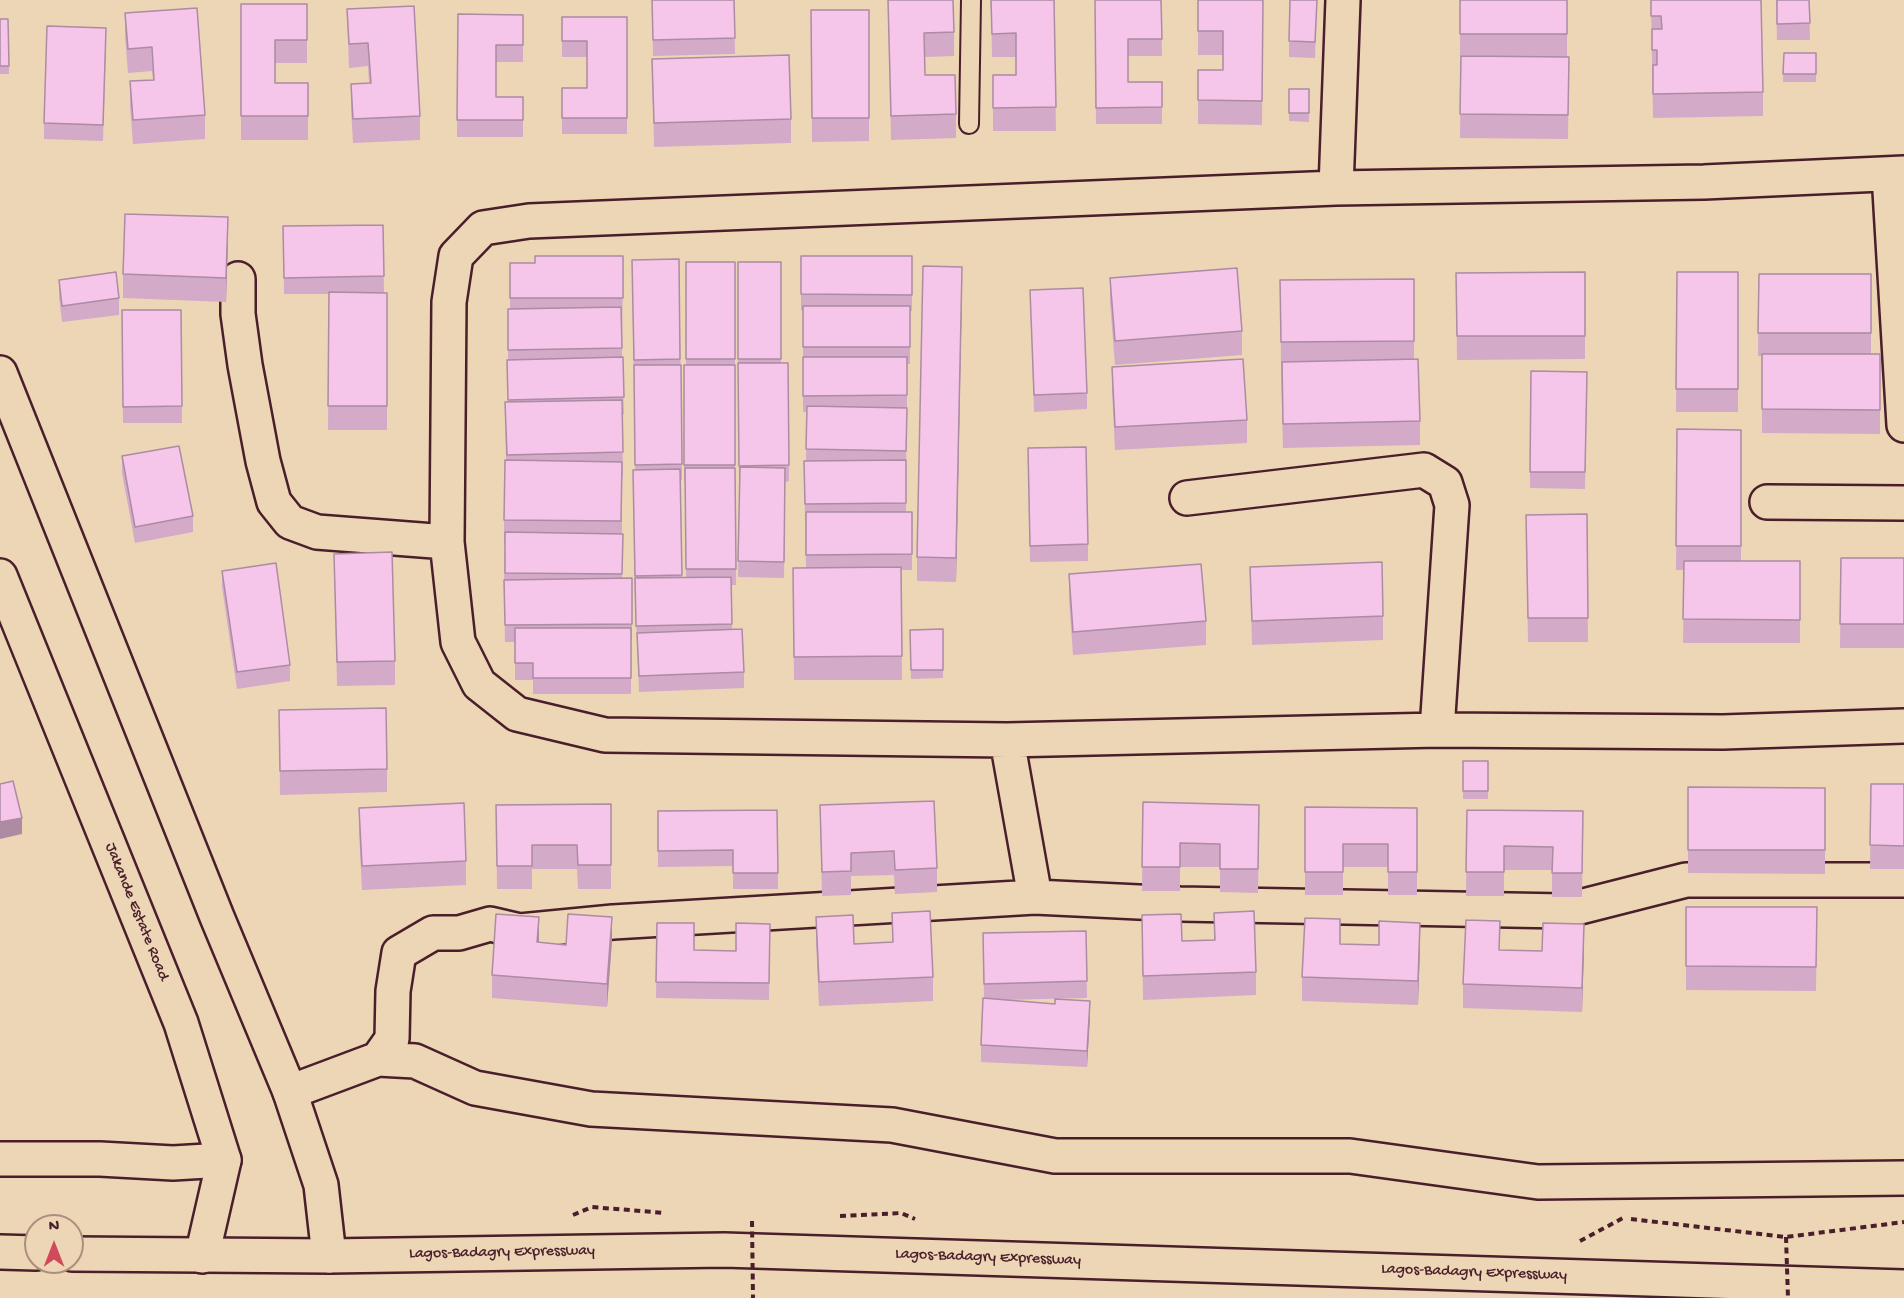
<!DOCTYPE html>
<html>
<head>
<meta charset="utf-8">
<style>
  body { margin:0 }
  #map { position:relative; width:1904px; height:1298px; overflow:hidden; background:#edd6b6; font-family:"Gochi Hand",sans-serif }
  canvas { display:block }
  .north { position:absolute; left:24px; top:1214px; width:60px; height:60px; box-sizing:border-box; background:#edd6b6; border:2px solid #ac8d7e; border-radius:50%; rotate:0deg; font-size:16px; font-weight:700; line-height:24px; text-align:center; color:#4a1f2b }
  .north::after { content:''; display:block; margin:auto; width:21px; height:27px; background:#d1495b; clip-path:polygon(50% 0,100% 100%,50% 72%,0 100%) }
</style>
</head>
<body>
<div id="map">
<canvas width="1904" height="1298"></canvas>
<div class="north">N</div>
</div>
<script>
const ctx = document.querySelector('canvas').getContext('2d');
ctx.lineJoin = 'round';
const toPath = rows => new Path2D(rows.map(r => 'M' + r).join(''));
function stroke(path, color, width, dash) { ctx.strokeStyle = color; ctx.lineWidth = width; ctx.lineCap = dash ? 'butt' : 'round'; ctx.setLineDash(dash || []); ctx.stroke(path); }
function paint(path, color) { ctx.fillStyle = color; ctx.fill(path, 'evenodd'); }
function label(font, color, halo, rows, align = 'center') {
  ctx.font = font + ' "Gochi Hand",sans-serif'; ctx.lineWidth = 5; ctx.setLineDash([]); ctx.textBaseline = 'middle'; ctx.strokeStyle = halo; ctx.fillStyle = color; for (const [text, x, y, turn = 0] of rows) {
    ctx.save(); ctx.translate(x, y); ctx.rotate((+turn || 0) * Math.PI / 180); ctx.textAlign = isNaN(turn) ? turn : align; if (halo) ctx.strokeText(text, 0, 0); ctx.fillText(text, 0, 0); ctx.restore();
  }
}
const path = toPath([
  [573,1215,592,1207,665,1213],
  [840,1216,901,1213,915,1219],
  [1631,1219,1786,1237,1904,1222],
  [1580,1241,1623,1218]
]);
const lane = toPath([
  [969,124,971,0]
]);
const street = toPath([
  [1904,173,1704,182,1336,188,529,221,483,228,456,256,449,302,447,542,458,642,479,684,517,714,605,735,1007,740,1437,730,1723,732,1904,726],
  [1889,174,1904,425],
  [1336,188,1343,0],
  [238,279,238,314,245,365,263,461,274,502,290,522,317,532,447,542],
  [1187,498,1424,470,1445,483,1452,505,1437,730],
  [1767,502,1904,503],
  [1007,740,1035,897],
  [378,1059,415,1061,475,1088,591,1109,892,1125,1055,1156,1350,1156,1538,1182,1904,1178],
  [290,1092,378,1059,392,1039,393,991,399,953,433,933,459,933,490,924,520,931,613,922,1035,897,1180,904,1564,911,1686,880,1904,880],
  [0,1159,100,1159,173,1163,224,1160]
]);
const secondary = toPath([
  [0,373,217,917,290,1092,321,1185,329,1256],
  [0,576,181,1023,224,1160,202,1256]
]);
const primary = toPath([
  [0,1252,36,1253],
  [72,1254,329,1256,724,1250,1904,1287]
]);
const pathBridge = toPath([
  [752,1221,753,1298],
  [1786,1237,1788,1298]
]);
const wall = toPath([
  [652,0,734,0,735,54,653,56],
  [888,0,954,32,954,56,925,57,925,75,956,114,956,138,891,140],
  [991,0,1054,0,1056,131,993,131,993,75,1016,75,1016,57,992,57],
  [1095,0,1161,0,1162,56,1128,56,1128,82,1162,82,1162,124,1096,124],
  [1198,0,1263,0,1262,125,1198,124,1198,70,1223,70,1223,55,1198,55],
  [1317,0,1315,58,1289,57,1289,41],
  [1460,0,1567,0,1567,57,1569,57,1568,139,1460,138,1461,57,1460,57],
  [1651,0,1763,92,1763,116,1653,118],
  [1776,0,1809,0,1810,40,1777,40],
  [241,4,307,4,307,63,275,63,275,83,308,83,308,140,241,140],
  [347,9,420,116,420,140,353,143,351,108,351,84,369,83,368,66,349,68],
  [811,10,869,10,869,141,812,142],
  [125,13,205,115,205,139,133,144,130,105,130,81,153,80,152,71,128,73,125,37],
  [458,14,523,15,523,62,496,62,496,97,523,97,523,137,457,137],
  [562,17,627,17,627,134,562,134,562,88,587,88,587,57,562,57],
  [0,19,8,19,9,74,0,74],
  [106,44,103,141,44,139,44,123],
  [1784,53,1816,53,1816,82,1783,82],
  [652,59,791,119,791,143,654,147],
  [1289,89,1309,89,1309,122,1289,121],
  [383,225,384,293,387,293,387,430,328,430,329,294,284,294,283,226],
  [228,240,226,302,123,298,123,274],
  [623,256,622,357,624,414,622,414,623,476,622,476,622,578,632,578,632,640,631,640,631,694,533,694,533,680,515,680,515,642,505,642,504,580,505,543,504,543,504,520,506,460,505,402,508,402,507,360,508,360,508,309,510,309,510,263,535,263],
  [801,256,912,256,912,311,910,311,910,364,907,364,907,424,906,467,906,512,912,512,912,570,901,570,902,680,794,680,793,568,806,568,804,461,806,461,807,412,803,412,803,310,801,310],
  [679,259,682,464,682,480,680,480,682,577,686,577,685,481,684,481,684,365,686,365,686,262,735,262,735,468,736,585,731,585,732,629,744,672,744,688,639,692,635,592,633,486,635,470,632,260],
  [738,262,781,262,781,363,789,465,789,481,785,482,784,578,738,577,740,482,739,482,738,380],
  [1585,272,1585,359,1457,360,1456,273],
  [1677,272,1738,272,1738,412,1676,412],
  [1759,274,1871,274,1871,354,1880,354,1880,434,1762,433,1762,356,1758,356],
  [1110,278,1242,331,1242,355,1115,365,1110,302],
  [1414,279,1414,360,1420,421,1420,445,1283,448,1281,366,1280,280],
  [59,280,119,298,119,315,62,322,59,296],
  [962,290,956,582,917,581,917,557],
  [1030,290,1087,393,1087,409,1034,412],
  [122,310,181,310,182,423,123,423],
  [1112,367,1247,420,1247,443,1115,450,1112,390],
  [1531,371,1587,372,1585,489,1530,488],
  [1677,429,1741,430,1741,561,1800,561,1800,643,1683,643,1684,570,1676,570],
  [1028,448,1088,544,1088,561,1030,562],
  [122,456,193,516,193,532,135,543,122,473],
  [1587,514,1588,642,1528,642,1526,515],
  [334,554,395,661,395,685,337,686],
  [1841,558,1904,558,1904,648,1840,648],
  [1250,567,1383,616,1383,640,1252,645],
  [222,571,290,665,290,681,237,689,222,587],
  [1069,574,1206,621,1206,645,1073,655,1069,598],
  [910,630,943,670,943,678,911,679],
  [279,710,387,769,387,792,280,795],
  [1463,761,1488,761,1488,799,1463,799],
  [1871,784,1904,784,1904,869,1870,869],
  [1688,787,1825,788,1825,874,1688,873],
  [1143,802,1259,829,1258,893,1220,892,1220,867,1180,867,1180,891,1142,891],
  [611,804,611,889,578,889,577,869,532,869,532,889,497,889,496,805],
  [820,805,937,868,937,892,895,894,894,875,851,876,851,895,822,896],
  [1305,807,1417,808,1417,895,1388,895,1388,867,1343,867,1343,895,1305,895],
  [359,808,466,861,466,885,362,890,359,832],
  [777,810,778,889,733,889,733,866,658,867,658,811],
  [1467,810,1583,811,1582,897,1552,897,1552,870,1504,870,1504,896,1466,896],
  [1686,907,1817,907,1816,991,1686,990],
  [892,913,933,977,933,1001,819,1006,816,941,816,917,854,944,892,942],
  [1214,913,1256,972,1256,995,1143,1000,1142,915,1182,941,1214,940],
  [657,923,694,950,736,951,770,924,769,1000,656,998],
  [1086,931,1087,998,1004,1000,1090,1017,1087,1067,981,1062,981,1045,984,998,983,933],
  [612,941,607,1007,492,998,492,975,539,943,566,945],
  [1340,944,1420,947,1418,1005,1302,1001,1302,977],
  [1584,948,1582,1012,1463,1008,1463,984,1500,950,1542,951]
]);
const shadedWall = toPath([
  [228,217,228,240,226,302,226,278],
  [962,267,962,290,956,582,956,558],
  [22,818,22,834,0,839,0,822],
  [539,917,539,941,537,966,537,942],
  [612,917,612,941,607,1007,607,984],
  [1420,923,1420,947,1418,1005,1418,981],
  [1584,924,1584,948,1582,1012,1582,988],
  [1090,1001,1090,1017,1087,1067,1087,1051]
]);
const building = toPath([
  [652,0,734,0,735,38,653,40,652,0],
  [888,0,953,0,954,32,924,33,925,75,955,75,956,114,891,116,888,0],
  [991,0,1054,0,1056,107,993,108,993,75,1016,75,1016,33,992,34,991,0],
  [1095,0,1161,0,1162,39,1128,39,1128,82,1162,82,1162,107,1096,108,1095,0],
  [1198,0,1263,0,1262,101,1198,100,1198,70,1223,70,1223,31,1198,31,1198,0],
  [1290,0,1317,0,1315,42,1289,41,1290,0],
  [1460,0,1567,0,1567,34,1460,34,1460,0],
  [1651,0,1761,0,1763,92,1653,94,1653,65,1657,65,1657,50,1652,50,1652,29,1662,29,1661,16,1651,16,1651,0],
  [1777,0,1809,0,1810,23,1777,24,1777,0],
  [241,4,307,4,307,40,275,40,275,83,308,83,308,116,241,116,241,4],
  [414,6,420,116,353,119,351,84,371,83,368,43,349,44,347,9,414,6],
  [197,8,205,115,133,120,130,81,154,80,152,47,128,49,125,13,197,8],
  [811,10,869,10,869,118,812,118,811,10],
  [458,14,523,15,523,45,496,45,496,97,523,97,523,120,457,120,458,14],
  [562,17,627,17,627,118,562,118,562,88,587,88,587,41,562,41,562,17],
  [0,19,8,19,9,66,0,66,0,19],
  [47,26,106,28,103,125,44,123,47,26],
  [1784,53,1816,53,1816,74,1783,74,1784,53],
  [789,55,791,119,654,123,652,59,789,55],
  [1461,56,1569,57,1568,115,1460,114,1461,56],
  [1289,89,1309,89,1309,113,1289,113,1289,89],
  [125,214,228,217,226,278,123,274,125,214],
  [383,225,384,276,284,278,283,226,383,225],
  [535,256,623,256,623,298,510,298,510,263,535,263,535,256],
  [801,256,912,256,912,295,801,294,801,256],
  [679,259,680,359,634,360,632,260,679,259],
  [686,262,735,262,735,359,686,359,686,262],
  [738,262,781,262,781,359,738,359,738,262],
  [923,266,962,267,956,558,917,557,923,266],
  [1237,268,1242,331,1115,341,1110,278,1237,268],
  [116,272,119,298,62,306,59,280,116,272],
  [1585,272,1585,336,1457,336,1456,273,1585,272],
  [1677,272,1738,272,1738,389,1676,389,1677,272],
  [1759,274,1871,274,1871,333,1758,333,1759,274],
  [1414,279,1414,341,1281,342,1280,280,1414,279],
  [1083,288,1087,393,1034,395,1030,290,1083,288],
  [329,292,387,293,387,406,328,406,329,292],
  [803,306,910,306,910,347,803,347,803,306],
  [621,307,622,348,508,350,508,309,621,307],
  [122,310,181,310,182,406,123,407,122,310],
  [1762,354,1880,354,1880,410,1762,409,1762,354],
  [623,357,624,397,508,400,507,360,623,357],
  [803,357,907,357,907,395,803,396,803,357],
  [1243,359,1247,420,1115,427,1112,367,1243,359],
  [1418,359,1420,421,1283,424,1282,362,1418,359],
  [738,363,788,363,789,465,739,466,738,363],
  [634,365,681,365,682,464,635,465,634,365],
  [684,365,735,365,735,465,684,465,684,365],
  [1531,371,1587,372,1585,472,1530,472,1531,371],
  [622,400,623,452,507,455,505,402,622,400],
  [807,406,907,408,906,451,806,449,807,406],
  [1677,429,1741,430,1741,546,1676,546,1677,429],
  [179,446,193,516,135,527,122,456,179,446],
  [1086,447,1088,544,1030,546,1028,448,1086,447],
  [505,460,622,462,621,521,504,520,505,460],
  [906,460,906,503,805,504,804,461,906,460],
  [740,467,785,468,784,562,738,561,740,467],
  [685,468,735,468,736,569,686,569,685,468],
  [680,469,682,575,635,576,633,470,680,469],
  [806,512,912,512,912,554,806,555,806,512],
  [1587,514,1588,618,1528,618,1526,515,1587,514],
  [505,532,623,534,622,574,505,573,505,532],
  [392,552,395,661,337,662,334,554,392,552],
  [1841,558,1904,558,1904,624,1840,624,1841,558],
  [1684,561,1800,561,1800,620,1683,619,1684,561],
  [1382,562,1383,616,1252,621,1250,567,1382,562],
  [276,563,290,665,237,672,222,571,276,563],
  [1201,564,1206,621,1073,632,1069,574,1201,564],
  [901,567,902,656,794,657,793,568,901,567],
  [731,577,732,624,636,626,635,578,731,577],
  [632,578,632,624,505,625,504,580,632,578],
  [515,628,631,628,631,678,533,678,533,663,515,663,515,628],
  [742,629,744,672,639,676,637,633,742,629],
  [943,629,943,670,911,670,910,630,943,629],
  [386,708,387,769,280,771,279,710,386,708],
  [1463,761,1488,761,1488,791,1463,791,1463,761],
  [13,781,22,818,0,822,0,784,13,781],
  [1871,784,1904,784,1904,846,1870,845,1871,784],
  [1688,787,1825,788,1825,850,1688,850,1688,787],
  [934,801,937,868,895,870,894,851,851,853,851,871,822,872,820,805,934,801],
  [1143,802,1259,805,1258,869,1220,869,1220,844,1180,843,1180,867,1142,867,1143,802],
  [464,803,466,861,362,866,359,808,464,803],
  [611,804,611,865,578,865,577,845,532,845,532,866,497,866,496,805,611,804],
  [1305,807,1417,808,1417,872,1388,872,1388,844,1343,844,1343,872,1305,872,1305,807],
  [777,810,778,873,733,873,733,850,658,851,658,811,777,810],
  [1467,810,1583,811,1582,873,1552,873,1553,847,1504,846,1504,872,1466,872,1467,810],
  [1686,907,1817,907,1816,967,1686,966,1686,907],
  [930,911,933,977,819,982,816,917,853,915,854,944,893,942,892,913,930,911],
  [1254,911,1256,972,1143,976,1142,915,1181,914,1182,941,1215,940,1214,913,1254,911],
  [496,914,539,917,537,942,566,945,568,914,612,917,607,984,492,975,496,914],
  [1305,918,1340,919,1340,944,1379,945,1379,921,1420,923,1418,981,1302,977,1305,918],
  [1466,920,1500,921,1499,950,1542,951,1543,923,1584,924,1582,988,1463,984,1466,920],
  [657,923,694,923,694,950,736,951,736,923,770,924,769,983,656,982,657,923],
  [1086,931,1087,981,984,984,983,933,1086,931],
  [983,998,1055,1004,1055,999,1090,1001,1087,1051,981,1045,983,998]
]);
const streetNames = [
  ["Jakande Estate Road",136,912,68],
  ["Lagos-Badagry Expressway",502,1253,-1],
  ["Lagos-Badagry Expressway",988,1258,2],
  ["Lagos-Badagry Expressway",1474,1273,2]
];
stroke(lane, '#4a1f2b', 22);
stroke(street, '#4a1f2b', 38);
stroke(secondary, '#4a1f2b', 38);
stroke(primary, '#4a1f2b', 38);
stroke(path, '#4a1f2b', 4, [6, 4.5]);
stroke(lane, '#edd6b6', 18);
stroke(street, '#edd6b6', 33);
stroke(secondary, '#edd6b6', 33);
stroke(primary, '#edd6b6', 33);
stroke(pathBridge, '#4a1f2b', 4, [6, 4.5]);
paint(wall, '#d3aac8');
paint(shadedWall, '#ac8ba3');
paint(building, '#f5c6e9');
stroke(building, '#ac8ba3', 1.5);
label('16px', '#4a1f2b', '#edd6b6', streetNames);
</script>
</body>
</html>
